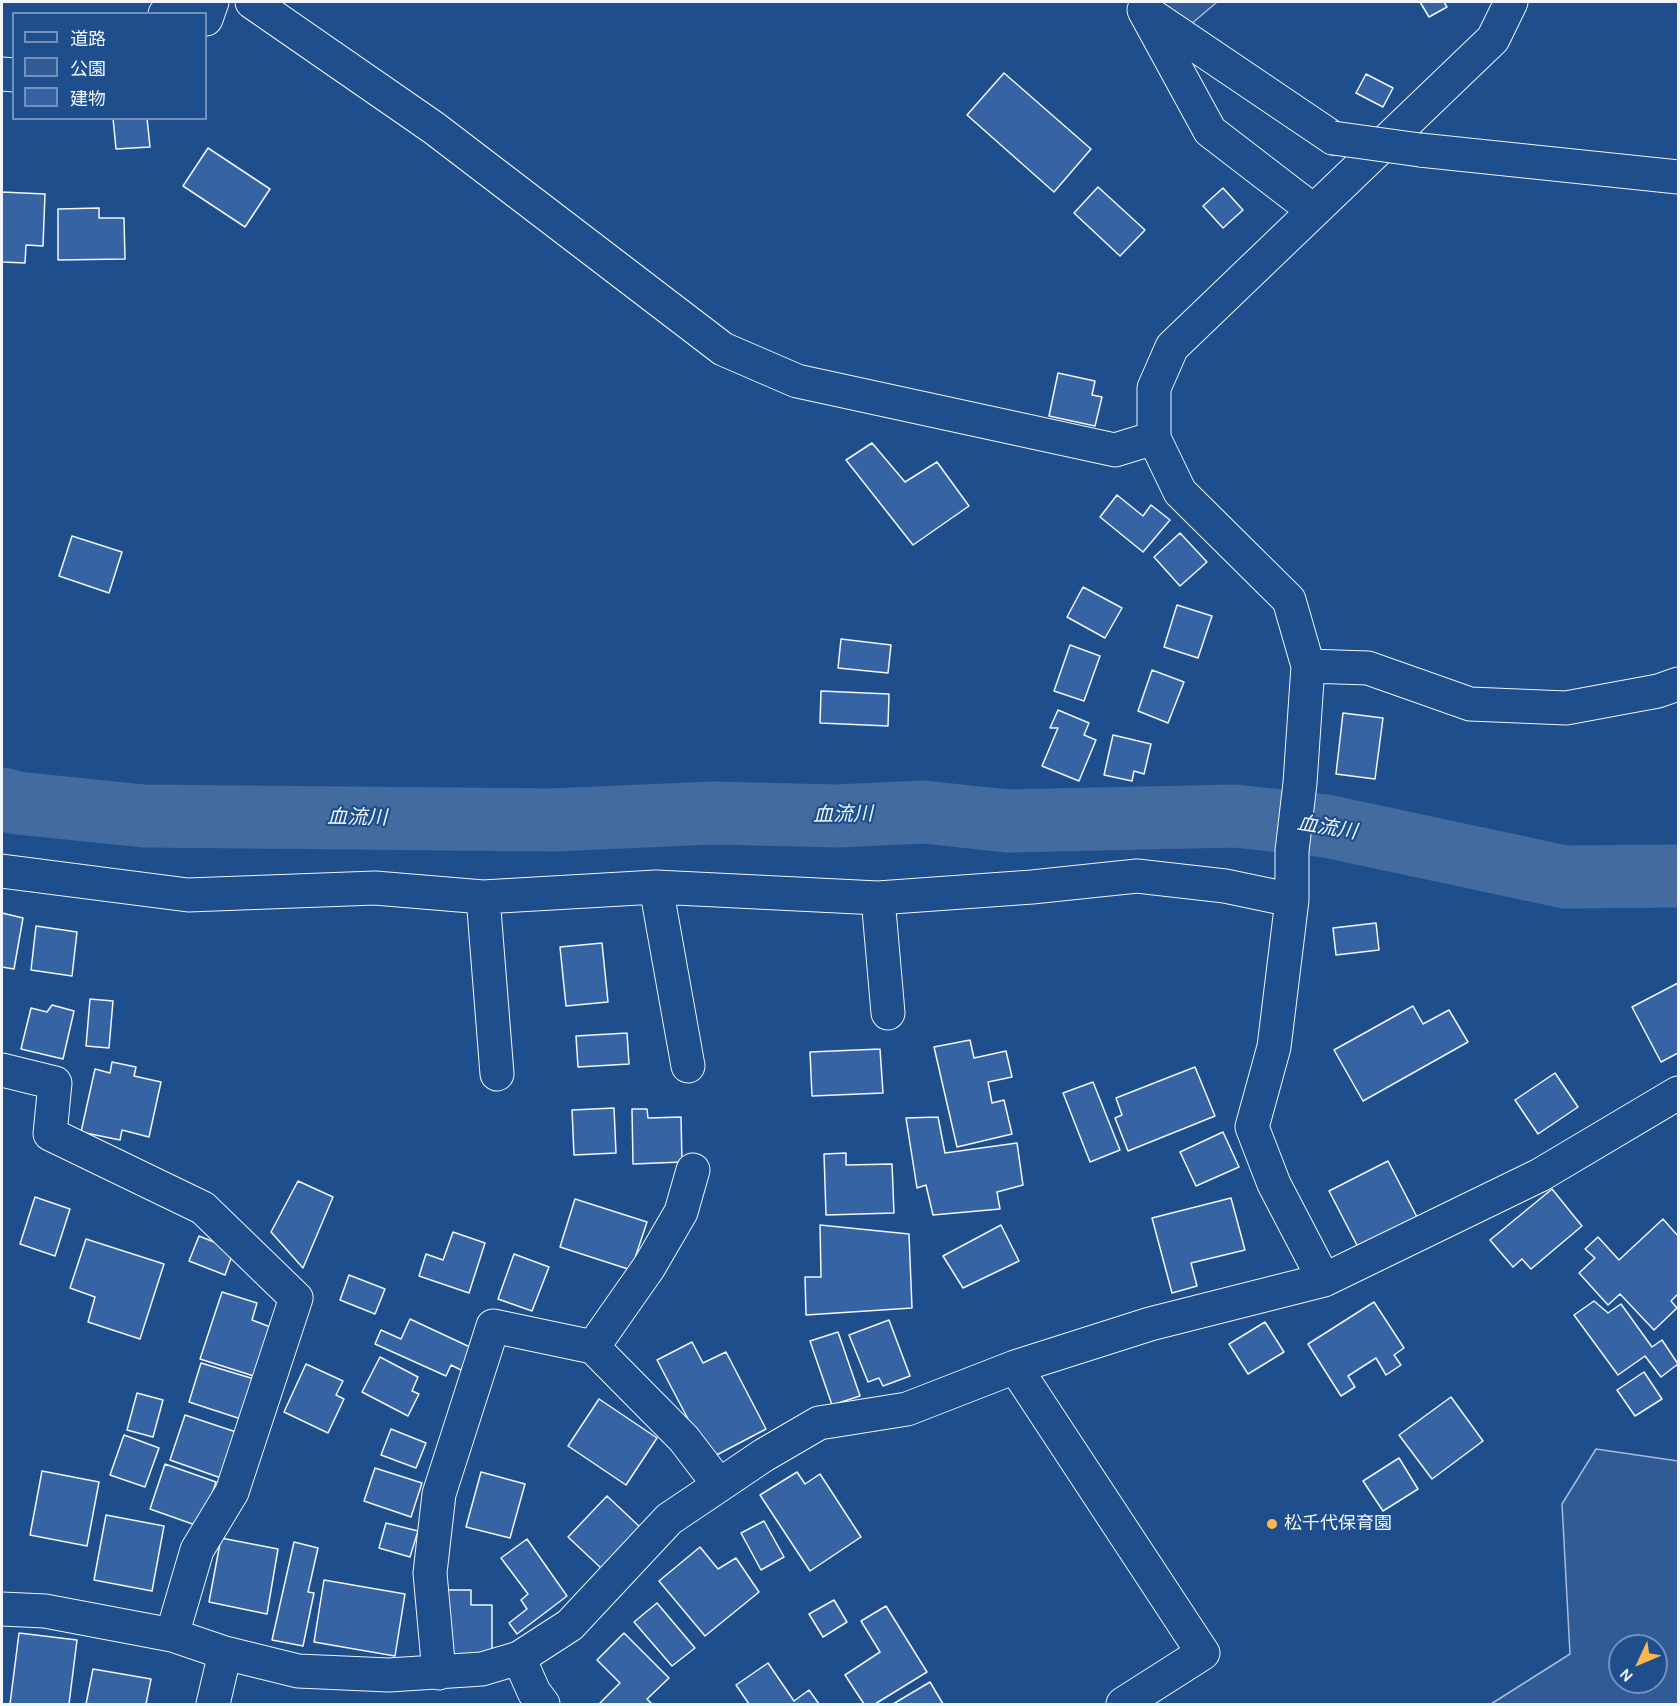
<!DOCTYPE html>
<html>
<head>
<meta charset="utf-8">
<style>
  body { margin:0 }
  #map { position:relative; width:1680px; height:1706px; overflow:hidden; background:#1f4e8c; font-family:Karla,"Noto Sans JP",sans-serif }
  canvas { display:block }
  .frame { position:absolute; inset:0; border:3px solid #f2f6ff; pointer-events:none }
  .legend { position:absolute; left:12px; top:12px; width:195px; height:108px; box-sizing:border-box; background:#1f4e8c; border:2px solid #7391ba; margin:0; padding:8px 10px; list-style:none; font-size:18px; color:#f2f6ff }
  .legend li { display:flex; align-items:center; gap:12px; height:30px }
  .legend b { width:30px; border:2px solid #7391ba }
  .north { position:absolute; left:1608px; top:1634px; width:60px; height:60px; box-sizing:border-box; background:#1f4e8c; border:2px solid #7391ba; border-radius:50%; rotate:226deg; font-size:16px; font-weight:700; line-height:24px; text-align:center; color:#f2f6ff }
  .north::after { content:''; display:block; margin:auto; width:21px; height:27px; background:#ffb74d; clip-path:polygon(50% 0,100% 100%,50% 72%,0 100%) }
</style>
</head>
<body>
<div id="map">
<canvas width="1680" height="1706"></canvas>
<div class="frame"></div>
<ul class="legend">
<li><b style="height:8px;background:#1f4e8c"></b>道路</li>
<li><b style="height:16px;background:#305b95"></b>公園</li>
<li><b style="height:16px;background:#3563a3"></b>建物</li>
</ul>
<div class="north">N</div>
</div>
<script>
const ctx = document.querySelector('canvas').getContext('2d');
ctx.lineJoin = 'round';
function paint(path, color) { ctx.fillStyle = color; ctx.fill(path, 'evenodd'); }
const toPath = rows => new Path2D(rows.map(r => 'M' + r).join(''));
function stroke(path, color, width, dash) { ctx.strokeStyle = color; ctx.lineWidth = width; ctx.lineCap = dash ? 'butt' : 'round'; ctx.setLineDash(dash || []); ctx.stroke(path); }
function label(font, color, halo, rows, align = 'center') {
  ctx.font = font + ' Karla,"Noto Sans JP",sans-serif'; ctx.lineWidth = 4.5; ctx.setLineDash([]); ctx.textBaseline = 'middle'; ctx.strokeStyle = halo; ctx.fillStyle = color; for (const [text, x, y, turn = 0] of rows) {
    ctx.save(); ctx.translate(x, y); ctx.rotate((+turn || 0) * Math.PI / 180); ctx.textAlign = isNaN(turn) ? turn : align; if (halo) ctx.strokeText(text, 0, 0); ctx.fillText(text, 0, 0); ctx.restore();
  }
}
const green = toPath([
  [1146,2,1217,2,1190,25,1146,2],
  [1596,1449,1678,1461,1678,1704,1491,1704,1570,1654,1562,1504,1596,1449],
  [1620,1646,1656,1646,1656,1682,1620,1682,1620,1646]
]);
const river = toPath([
  [2,799,17,803,144,816,553,820,713,813,837,816,924,812,1007,821,1235,816,1326,826,1565,877,1678,876]
]);
const building = toPath([
  [1420,2,1444,2,1447,7,1429,17,1420,2],
  [1004,73,1091,149,1054,192,967,115,1004,73],
  [1366,74,1393,88,1383,107,1356,93,1366,74],
  [113,118,147,118,150,147,116,149,113,118],
  [208,148,270,189,245,227,183,186,208,148],
  [1098,187,1145,230,1120,256,1074,213,1098,187],
  [1223,188,1243,210,1223,228,1203,206,1223,188],
  [2,192,45,194,43,246,26,245,25,263,2,262,2,192],
  [99,208,99,218,124,218,125,259,58,260,58,209,99,208],
  [1058,373,1095,381,1092,395,1102,397,1095,426,1049,416,1058,373],
  [872,443,905,482,937,462,969,506,913,545,846,460,872,443],
  [1117,495,1143,516,1151,505,1170,520,1143,552,1100,517,1117,495],
  [1180,533,1207,562,1180,586,1154,557,1180,533],
  [72,536,122,552,109,593,59,576,72,536],
  [1083,587,1122,608,1105,638,1067,617,1083,587],
  [1177,605,1212,616,1198,658,1164,647,1177,605],
  [841,639,891,645,888,673,838,668,841,639],
  [1070,645,1100,656,1084,701,1054,691,1070,645],
  [1152,670,1184,682,1168,723,1138,711,1152,670],
  [821,691,889,694,888,726,820,723,821,691],
  [1058,710,1089,723,1084,735,1096,740,1079,781,1042,766,1058,728,1050,728,1058,710],
  [1343,713,1383,718,1375,779,1336,774,1343,713],
  [1113,735,1151,744,1144,774,1134,771,1132,781,1104,775,1113,735],
  [2,913,23,918,14,969,2,967,2,913],
  [1376,923,1379,950,1336,955,1333,928,1376,923],
  [36,926,77,932,72,976,31,970,36,926],
  [602,943,608,1002,566,1006,560,947,602,943],
  [1678,983,1678,1053,1661,1062,1632,1007,1678,983],
  [90,999,113,1001,109,1048,86,1046,90,999],
  [52,1005,74,1011,63,1059,21,1049,31,1008,47,1012,52,1005],
  [1413,1006,1423,1024,1449,1010,1468,1042,1363,1101,1334,1050,1413,1006],
  [627,1033,629,1064,578,1067,576,1036,627,1033],
  [970,1040,974,1058,1006,1051,1012,1077,988,1082,992,1103,1004,1100,1012,1134,957,1147,934,1047,970,1040],
  [880,1049,883,1093,812,1096,810,1052,880,1049],
  [112,1062,136,1067,134,1076,161,1082,149,1137,122,1130,120,1140,81,1132,95,1069,110,1073,112,1062],
  [1195,1067,1215,1116,1128,1151,1115,1118,1122,1115,1116,1098,1195,1067],
  [1555,1073,1578,1107,1538,1134,1515,1100,1555,1073],
  [1093,1082,1120,1150,1090,1162,1063,1093,1093,1082],
  [614,1108,616,1153,574,1155,572,1110,614,1108],
  [632,1109,647,1109,648,1118,681,1117,682,1162,633,1164,632,1109],
  [938,1117,945,1153,1017,1143,1023,1185,997,1192,1000,1209,933,1215,926,1185,917,1188,906,1118,938,1117],
  [1223,1132,1239,1167,1196,1186,1180,1152,1223,1132],
  [846,1153,846,1165,892,1164,894,1213,826,1215,824,1154,846,1153],
  [1388,1161,1417,1217,1358,1247,1329,1191,1388,1161],
  [298,1181,333,1197,303,1268,271,1232,298,1181],
  [1552,1189,1582,1226,1531,1269,1522,1259,1513,1267,1490,1240,1552,1189],
  [35,1197,70,1209,55,1256,20,1244,35,1197],
  [1231,1198,1245,1250,1191,1263,1197,1286,1172,1293,1152,1218,1231,1198],
  [575,1199,647,1222,631,1270,560,1247,575,1199],
  [1663,1219,1678,1236,1678,1294,1671,1301,1677,1308,1654,1330,1620,1294,1608,1305,1579,1273,1595,1258,1585,1249,1598,1237,1619,1260,1663,1219],
  [820,1225,909,1234,912,1308,806,1315,805,1277,821,1277,820,1225],
  [1001,1225,1019,1261,963,1288,943,1256,1001,1225],
  [453,1232,485,1243,469,1293,419,1276,426,1254,443,1260,453,1232],
  [199,1236,234,1250,225,1275,189,1261,199,1236],
  [86,1239,164,1264,140,1339,88,1322,95,1297,70,1288,86,1239],
  [514,1254,549,1267,532,1311,498,1299,514,1254],
  [349,1275,385,1289,375,1314,340,1300,349,1275],
  [222,1292,257,1303,252,1320,273,1328,257,1377,200,1359,222,1292],
  [1594,1301,1608,1313,1621,1304,1652,1347,1662,1340,1678,1364,1661,1377,1645,1356,1618,1375,1574,1315,1594,1301],
  [1374,1302,1404,1348,1394,1355,1401,1365,1386,1375,1376,1358,1348,1376,1355,1387,1341,1396,1308,1344,1374,1302],
  [410,1319,472,1348,461,1370,451,1365,446,1376,375,1344,381,1330,401,1339,410,1319],
  [889,1320,910,1376,883,1386,879,1378,868,1382,849,1335,889,1320],
  [1265,1322,1284,1352,1248,1374,1229,1344,1265,1322],
  [838,1332,860,1396,832,1405,810,1341,838,1332],
  [692,1342,703,1363,726,1352,766,1429,709,1459,657,1360,692,1342],
  [380,1357,418,1377,412,1391,419,1394,408,1416,362,1392,380,1357],
  [201,1363,254,1379,241,1419,189,1402,201,1363],
  [306,1364,343,1381,336,1395,344,1399,328,1433,284,1412,306,1364],
  [1644,1372,1662,1399,1635,1416,1617,1390,1644,1372],
  [137,1393,163,1400,153,1437,127,1430,137,1393],
  [1451,1397,1483,1441,1432,1479,1399,1435,1451,1397],
  [599,1399,657,1438,626,1485,568,1446,599,1399],
  [185,1415,236,1432,221,1478,170,1460,185,1415],
  [391,1429,426,1443,416,1468,381,1455,391,1429],
  [124,1435,159,1448,145,1487,110,1475,124,1435],
  [1399,1458,1418,1489,1383,1511,1363,1481,1399,1458],
  [165,1464,216,1482,201,1527,150,1509,165,1464],
  [375,1468,422,1483,411,1517,364,1501,375,1468],
  [42,1471,99,1482,87,1546,30,1535,42,1471],
  [481,1472,525,1484,510,1538,466,1527,481,1472],
  [797,1472,805,1484,820,1474,861,1537,810,1571,760,1495,797,1472],
  [607,1496,640,1527,601,1568,568,1537,607,1496],
  [106,1515,164,1526,152,1591,94,1580,106,1515],
  [764,1521,784,1557,761,1570,741,1533,764,1521],
  [386,1523,418,1531,410,1557,379,1548,386,1523],
  [221,1538,278,1549,267,1614,209,1602,221,1538],
  [527,1539,567,1596,517,1634,509,1623,527,1609,521,1600,528,1594,501,1558,527,1539],
  [294,1542,318,1548,308,1592,314,1593,303,1646,272,1640,294,1542],
  [700,1547,718,1569,736,1558,759,1592,705,1636,659,1581,700,1547],
  [324,1580,405,1594,395,1656,314,1642,324,1580],
  [443,1590,471,1590,471,1605,492,1605,492,1654,444,1654,443,1590],
  [834,1600,847,1622,823,1637,809,1614,834,1600],
  [657,1603,695,1648,672,1666,634,1622,657,1603],
  [886,1606,927,1672,875,1704,864,1704,845,1675,880,1652,861,1621,886,1606],
  [19,1633,77,1640,69,1704,10,1704,19,1633],
  [624,1633,669,1678,647,1699,652,1704,599,1704,620,1683,597,1660,624,1633],
  [768,1663,794,1701,809,1690,819,1704,749,1704,736,1685,768,1663],
  [93,1669,151,1679,146,1704,86,1704,93,1669],
  [930,1682,943,1704,893,1704,930,1682]
]);
const minor = toPath([
  [252,2,434,128,723,349,797,381,1115,450,1154,438],
  [1511,2,1493,39,1172,347,1154,388,1154,438,1180,492,1289,600,1308,666,1300,783,1292,851,1292,900,1274,1047,1252,1127,1274,1184,1324,1280,1540,1175,1678,1093],
  [1144,10,1210,131,1314,211],
  [1148,13,1333,138],
  [165,14,183,2],
  [206,19,212,2],
  [2,74,14,75],
  [1420,150,1678,177],
  [1308,666,1368,668,1470,704,1566,708,1658,691,1678,684],
  [2,871,188,895,375,888,483,897,656,887,878,898,1032,887,1137,876,1225,886,1292,900],
  [656,887,688,1066],
  [483,897,497,1074],
  [878,898,888,1013],
  [2,1070,55,1083,50,1134,203,1208,296,1298,232,1492,197,1550,172,1635],
  [593,1347,649,1267,681,1212,693,1170],
  [1015,1367,1203,1653,1123,1704],
  [2,1609,45,1611,172,1635,225,1653,298,1671,389,1675,482,1669,519,1658,570,1625,669,1519,764,1455,819,1423,907,1409,1015,1367,1150,1324,1324,1280],
  [519,1658,534,1692,543,1704],
  [439,1673,430,1573,439,1494,493,1326,593,1347,684,1439,719,1485],
  [213,1704,225,1653]
]);
const minorBridge = toPath([
  [1333,138,1420,150]
]);
const markers = [
  [1272,1524,6,"#ffb74d"]
];
const poiNames = [
  ["松千代保育園",1284,1524]
];
const waterNames = [
  ["血流川",843,815,-1],
  ["血流川",357,818,1],
  ["血流川",1327,828,9]
];
paint(green, '#305b95');
stroke(green, '#a8bbd7', 1.5);
stroke(river, '#446ba0', 63);
paint(building, '#3563a3');
stroke(building, '#f2f6ff', 1.5);
stroke(minor, '#f2f6ff', 35);
stroke(minor, '#1f4e8c', 33);
stroke(minorBridge, '#f2f6ff', 35, []);
stroke(minorBridge, '#1f4e8c', 33);
for (const [x, y, r, color] of markers) { const dot = new Path2D(); dot.arc(x, y, r, 0, 2 * Math.PI); ctx.fillStyle = color; ctx.fill(dot); stroke(dot, '#1f4e8c', 2); }
label('18px', '#f2f6ff', '#1f4e8c', poiNames, 'left');
label('italic 20px', '#f2f6ff', '#1f4e8c', waterNames);
</script>
</body>
</html>
